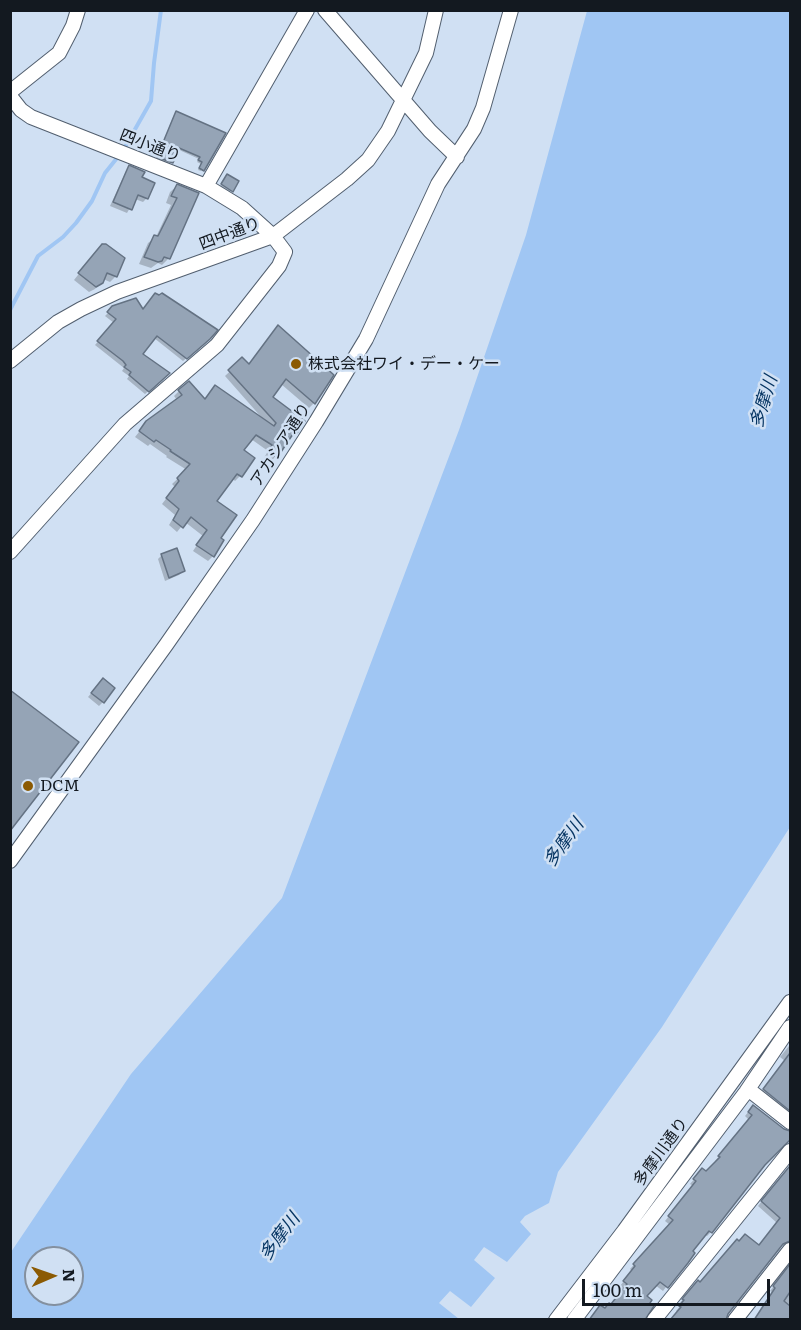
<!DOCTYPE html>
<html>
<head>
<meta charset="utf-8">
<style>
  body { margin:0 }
  #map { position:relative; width:801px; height:1330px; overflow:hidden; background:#d0e0f3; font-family:Literata,serif }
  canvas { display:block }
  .frame { position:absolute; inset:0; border:12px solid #131920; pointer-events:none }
  .north { position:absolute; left:24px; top:1246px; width:60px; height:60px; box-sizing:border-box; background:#d0e0f3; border:2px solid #84909f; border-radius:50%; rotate:88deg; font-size:16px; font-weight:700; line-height:24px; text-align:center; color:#131920 }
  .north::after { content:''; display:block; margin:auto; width:21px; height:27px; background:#8b5a03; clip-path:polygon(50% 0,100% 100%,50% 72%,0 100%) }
  .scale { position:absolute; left:582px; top:1279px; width:188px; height:27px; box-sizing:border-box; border:3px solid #131920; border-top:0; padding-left:8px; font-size:18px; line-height:21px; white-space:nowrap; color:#131920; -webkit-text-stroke:4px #d0e0f3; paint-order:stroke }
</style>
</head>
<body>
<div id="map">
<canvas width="801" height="1330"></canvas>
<div class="frame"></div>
<div class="north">N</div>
<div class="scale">100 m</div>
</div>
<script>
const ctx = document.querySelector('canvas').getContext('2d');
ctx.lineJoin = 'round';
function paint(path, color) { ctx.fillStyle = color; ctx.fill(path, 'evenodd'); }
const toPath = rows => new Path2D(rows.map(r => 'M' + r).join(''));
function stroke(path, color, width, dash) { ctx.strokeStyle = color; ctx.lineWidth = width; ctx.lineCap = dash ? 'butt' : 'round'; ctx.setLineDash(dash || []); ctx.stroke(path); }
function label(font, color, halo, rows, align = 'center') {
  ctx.font = font + ' Literata,"Noto Sans JP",serif'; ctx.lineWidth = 5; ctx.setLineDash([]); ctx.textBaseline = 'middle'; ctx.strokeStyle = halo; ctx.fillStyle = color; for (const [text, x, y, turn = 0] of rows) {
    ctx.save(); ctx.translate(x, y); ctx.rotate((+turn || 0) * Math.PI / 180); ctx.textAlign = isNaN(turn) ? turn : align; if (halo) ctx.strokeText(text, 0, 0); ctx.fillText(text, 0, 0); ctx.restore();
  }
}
const water = toPath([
  [587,11,790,11,790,827,662,1027,558,1172,549,1203,525,1216,520,1222,531,1234,507,1262,484,1247,474,1260,495,1278,471,1307,450,1291,439,1303,459,1319,11,1319,11,1252,131,1074,282,898,459,430,526,235],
  [36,1258,72,1258,72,1294,36,1294]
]);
const shadow = toPath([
  [174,115,224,134,201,171,198,170,201,164,197,162,199,159,177,149,170,164,156,159],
  [130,167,140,178,147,198,143,202,135,199,127,213,110,206,126,171],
  [226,177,231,191,230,192,220,186],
  [177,186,197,194,169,258,162,265,158,263,151,268,139,264,148,243,156,237,171,205,166,203,170,192],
  [96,252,116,276,110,282,103,279,95,289,89,292,74,280],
  [113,308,143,311,205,342,183,361,154,338,140,354,168,374,145,394,127,379,129,376,122,371,124,368,95,345,114,323,105,316],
  [273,332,314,403,309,408,281,384,271,398,296,432,290,436,271,462,264,458,268,451,251,439,242,450,240,476,235,481,232,478,215,501,219,538,213,556,208,561,193,551,203,536,185,522,177,532,169,525,175,515,162,504,175,487,172,484,187,470,166,457,167,456,150,444,148,446,135,437,147,422,177,400,174,396,179,391,262,418,225,376,242,360,248,366],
  [162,555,183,571,179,575,165,581,158,559],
  [99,684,103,702,99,706,88,697],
  [789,1046,790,1047,790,1118,759,1094,785,1061,780,1057],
  [749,1111,784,1131,790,1132,790,1134,711,1232,707,1236,705,1235,663,1291,655,1285,645,1296,604,1310,610,1306,623,1289,620,1286,632,1271,630,1269,670,1225,665,1221,693,1186,690,1184,702,1170,706,1173,717,1162,715,1161,749,1120,745,1116],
  [790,1166,790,1247,782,1245,678,1312,676,1311,681,1305,679,1304,694,1286,759,1247,777,1223,758,1206],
  [790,1265,790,1320,754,1320,772,1292,770,1291]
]);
const stream = toPath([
  [125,147,151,101,154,63,161,10],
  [10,310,38,256,63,237,76,223,92,201,105,173,117,158]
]);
const building = toPath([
  [176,111,226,133,204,171,199,168,202,162,198,160,200,157,179,148,173,163,157,157,176,111],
  [129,165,145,172,142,177,155,183,148,199,138,195,132,210,113,202,129,165],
  [227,174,239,181,233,192,221,184,227,174],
  [177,184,199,193,170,259,164,257,162,261,158,262,144,257,154,235,158,236,177,198,171,196,177,184],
  [102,244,106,244,125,258,117,277,107,273,103,283,96,287,78,273,102,244],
  [155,293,159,295,162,293,218,330,210,339,187,359,157,336,143,354,170,373,149,392,129,375,131,372,124,367,126,365,123,361,97,341,116,319,107,312,112,306,136,298,143,309,155,293],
  [278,325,334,375,315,404,286,379,273,397,305,421,297,433,295,431,277,458,268,452,272,445,256,435,244,450,255,458,242,477,237,474,217,501,237,515,221,538,224,540,214,557,196,545,207,530,191,517,183,528,173,520,179,509,166,498,179,481,177,478,190,464,170,451,171,450,156,440,154,442,139,431,146,421,182,395,178,390,189,381,205,399,215,385,274,426,276,423,228,370,242,357,249,364,278,325],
  [177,548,185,571,169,578,161,554,177,548],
  [103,678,115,688,104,703,91,693,103,678],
  [10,690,79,742,10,831,10,690],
  [790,1053,790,1111,763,1089,790,1053],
  [753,1105,784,1129,790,1131,790,1140,765,1165,712,1233,709,1231,693,1251,695,1253,688,1263,668,1288,660,1282,647,1296,652,1300,650,1303,654,1306,645,1320,589,1320,600,1305,605,1308,609,1303,611,1304,627,1284,623,1281,635,1266,633,1264,673,1220,668,1216,696,1181,693,1179,702,1168,706,1171,720,1157,718,1156,752,1115,748,1112,753,1105],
  [789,1167,790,1168,790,1241,783,1244,728,1314,726,1320,670,1320,681,1307,679,1306,684,1300,682,1299,698,1280,700,1282,737,1239,739,1241,745,1234,759,1245,780,1218,761,1201,789,1167],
  [790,1264,790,1292,784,1301,790,1306,790,1320,754,1320,775,1288,773,1286,790,1264]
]);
const minor = toPath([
  [325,10,430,131,457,157],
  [10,92,59,53,73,26,78,10],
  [10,96,21,110,31,117,206,186,242,208,273,236,285,252,279,266,217,345,125,424,10,552],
  [206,186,307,10],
  [10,361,58,322,81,309,117,292,273,236,347,179,368,160,388,131,426,53,436,10],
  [10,861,166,645,253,520,316,422,366,339,438,184,474,129,483,108,511,10],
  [748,1089,790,1122],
  [556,1320,624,1231,790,1002],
  [574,1320,746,1092,790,1027],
  [654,1320,790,1151],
  [735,1320,790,1250]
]);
const markers = [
  [296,364,6,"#8b5a03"],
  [28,786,6,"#8b5a03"]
];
const streetNames = [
  ["四小通り",150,146,21],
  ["四中通り",230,234,-21],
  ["アカシア通り",281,445,-57],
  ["多摩川通り",661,1152,-54]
];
const poiNames = [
  ["株式会社ワイ・デー・ケー",308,364],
  ["DCM",40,786]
];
const waterNames = [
  ["多摩川",764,402,-73],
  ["多摩川",564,843,-54],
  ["多摩川",280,1237,-53]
];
paint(water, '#a0c6f3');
paint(shadow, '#0003');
stroke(stream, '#a0c6f3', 4);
paint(building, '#95a4b6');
stroke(building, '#647283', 1.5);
stroke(minor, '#525f6f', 16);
stroke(minor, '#fff', 14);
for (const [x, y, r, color] of markers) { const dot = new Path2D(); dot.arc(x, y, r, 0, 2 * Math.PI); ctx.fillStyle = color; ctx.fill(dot); stroke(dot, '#d0e0f3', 2); }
label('16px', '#131920', '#d0e0f3', streetNames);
label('16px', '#131920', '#d0e0f3', poiNames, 'left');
label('italic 18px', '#063563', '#d0e0f3', waterNames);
</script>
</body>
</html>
